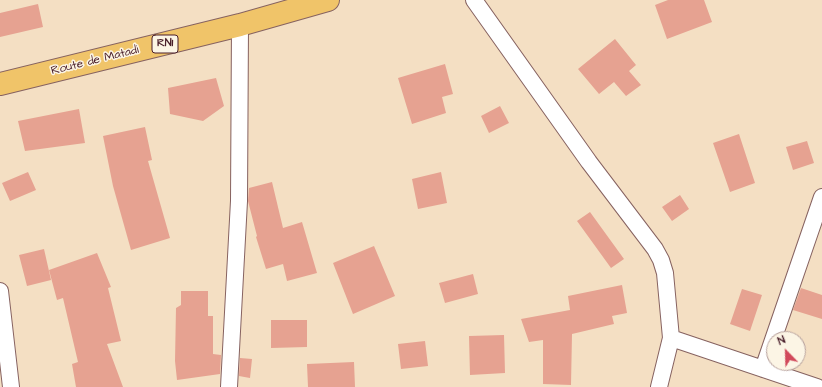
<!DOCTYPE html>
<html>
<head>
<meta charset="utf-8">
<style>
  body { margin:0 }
  #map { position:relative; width:822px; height:387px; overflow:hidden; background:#f4dfc3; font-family:"Architects Daughter",sans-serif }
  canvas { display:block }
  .north { position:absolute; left:766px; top:331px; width:40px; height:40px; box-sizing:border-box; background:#fcf5e5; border:1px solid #b59f9b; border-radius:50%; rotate:337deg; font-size:11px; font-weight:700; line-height:16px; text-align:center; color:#4a1f2b }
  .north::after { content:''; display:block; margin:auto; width:14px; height:18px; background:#d1495b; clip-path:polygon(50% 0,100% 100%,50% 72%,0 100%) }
</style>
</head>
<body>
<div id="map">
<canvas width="822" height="387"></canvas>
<div class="north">N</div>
</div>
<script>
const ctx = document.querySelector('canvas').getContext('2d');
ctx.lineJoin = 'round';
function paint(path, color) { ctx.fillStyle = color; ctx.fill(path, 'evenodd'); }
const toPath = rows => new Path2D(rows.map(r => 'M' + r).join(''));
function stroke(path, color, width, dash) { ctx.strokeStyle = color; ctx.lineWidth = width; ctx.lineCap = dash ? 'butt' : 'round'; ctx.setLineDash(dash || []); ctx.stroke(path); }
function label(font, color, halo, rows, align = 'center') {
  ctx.font = font + ' "Architects Daughter",sans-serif'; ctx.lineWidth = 3; ctx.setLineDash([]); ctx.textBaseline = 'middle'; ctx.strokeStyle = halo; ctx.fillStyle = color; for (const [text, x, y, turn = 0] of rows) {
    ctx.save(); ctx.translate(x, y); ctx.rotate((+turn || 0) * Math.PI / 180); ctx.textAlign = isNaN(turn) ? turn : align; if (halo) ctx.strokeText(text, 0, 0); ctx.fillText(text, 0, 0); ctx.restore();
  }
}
const building = toPath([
  [668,0,704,0,712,22,667,39,655,5],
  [38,4,43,27,0,37,0,13],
  [615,39,636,65,629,71,641,85,626,96,614,82,599,94,578,69],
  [445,64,453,94,442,97,446,113,412,124,398,78],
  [216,78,224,106,203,121,170,114,168,88],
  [500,106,509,123,489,133,481,116],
  [79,109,85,143,25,151,18,121],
  [145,127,152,160,148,161,170,238,131,250,113,186,103,136],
  [739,134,755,183,730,192,713,143],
  [807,141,814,163,793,170,786,147],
  [28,172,36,190,10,201,2,183],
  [441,172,447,203,418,209,412,179],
  [272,182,283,228,302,222,317,273,287,281,283,264,266,269,256,237,257,236,248,201,249,188],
  [680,195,689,209,672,221,662,207],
  [590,212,624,259,611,268,577,221],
  [374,246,395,296,353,314,333,263],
  [44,249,51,280,27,286,19,255],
  [97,253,111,287,108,288,121,341,107,344,123,387,76,387,72,364,78,362,63,298,57,300,49,270],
  [473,274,478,294,445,303,439,283],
  [622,285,627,313,612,316,614,324,572,334,571,385,543,384,543,340,529,342,521,319,570,310,568,296],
  [801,288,822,295,822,319,793,310],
  [742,289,762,295,750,331,730,324],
  [181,291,208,291,208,316,213,316,213,354,221,355,220,374,177,380,175,361,176,308,181,305],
  [271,320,307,320,307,347,271,348],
  [504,335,505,373,470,375,469,336],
  [425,341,428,366,401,369,398,344],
  [240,358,252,359,250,378,239,376],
  [354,362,355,387,308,387,307,364]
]);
const minor = toPath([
  [474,0,589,162,655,249,661,260,665,273,671,338,817,387],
  [0,291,11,387],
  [763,369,822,197],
  [229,387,239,201,240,25],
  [659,387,671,338]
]);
const trunk = toPath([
  [0,84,240,25,328,0]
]);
const shields = [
  [165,44,26]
];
const shieldNames = [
  ["RN1",165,44]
];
const streetNames = [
  ["Route de Matadi",95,61,-14]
];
paint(building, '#e6a291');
stroke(minor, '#866260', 18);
stroke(trunk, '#866260', 24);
stroke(minor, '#fff', 16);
stroke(trunk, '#f0c469', 22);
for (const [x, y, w] of shields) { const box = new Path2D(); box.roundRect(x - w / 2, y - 9, w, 18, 3); ctx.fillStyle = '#fcf5e5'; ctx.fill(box); stroke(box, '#4a1f2b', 1); }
label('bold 11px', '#4a1f2b', null, shieldNames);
label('12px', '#4a1f2b', '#fcf5e5', streetNames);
</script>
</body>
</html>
